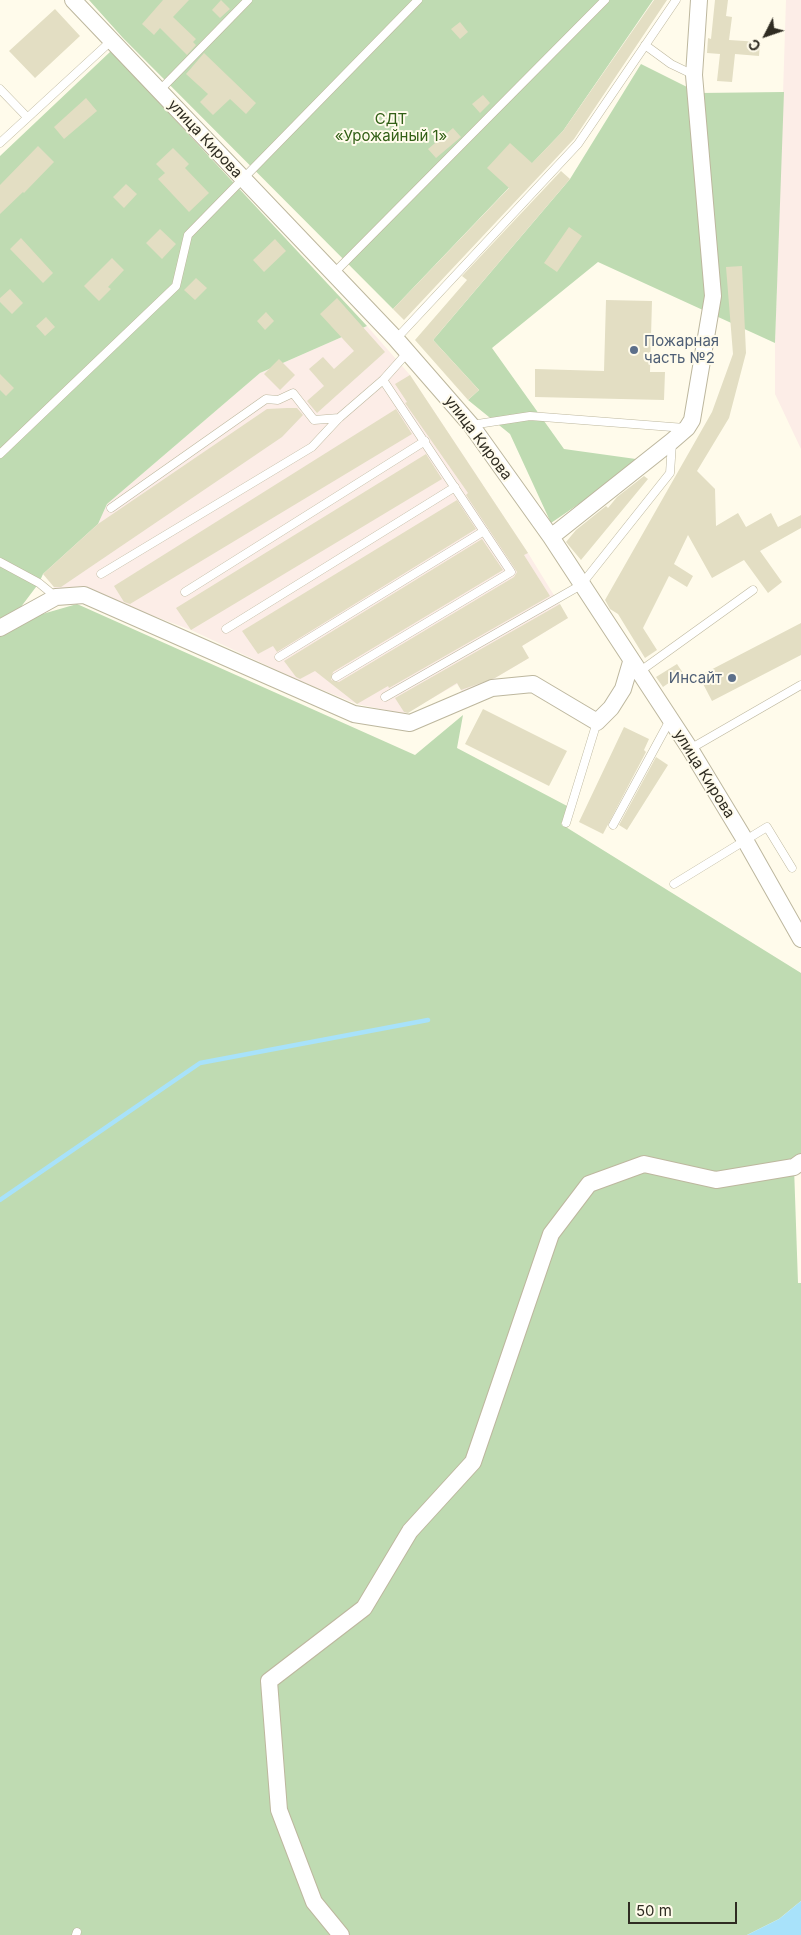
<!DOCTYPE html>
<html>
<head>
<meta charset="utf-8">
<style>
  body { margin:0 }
  #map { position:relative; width:801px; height:1935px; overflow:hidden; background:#fffbeb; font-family:Inter,sans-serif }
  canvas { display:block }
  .north { position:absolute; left:741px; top:10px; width:50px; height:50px; -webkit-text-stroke:4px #fffbeb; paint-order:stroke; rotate:229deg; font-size:14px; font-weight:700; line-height:20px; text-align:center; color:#2f2c22 }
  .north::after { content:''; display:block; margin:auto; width:18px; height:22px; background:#2f2c22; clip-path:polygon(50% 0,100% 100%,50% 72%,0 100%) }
  .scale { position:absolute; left:628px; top:1902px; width:109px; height:22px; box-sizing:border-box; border:2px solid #2f2c22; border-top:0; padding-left:6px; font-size:15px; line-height:18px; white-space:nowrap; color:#2f2c22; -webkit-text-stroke:4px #fffbeb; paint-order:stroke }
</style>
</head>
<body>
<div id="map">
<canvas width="801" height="1935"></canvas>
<div class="north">С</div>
<div class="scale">50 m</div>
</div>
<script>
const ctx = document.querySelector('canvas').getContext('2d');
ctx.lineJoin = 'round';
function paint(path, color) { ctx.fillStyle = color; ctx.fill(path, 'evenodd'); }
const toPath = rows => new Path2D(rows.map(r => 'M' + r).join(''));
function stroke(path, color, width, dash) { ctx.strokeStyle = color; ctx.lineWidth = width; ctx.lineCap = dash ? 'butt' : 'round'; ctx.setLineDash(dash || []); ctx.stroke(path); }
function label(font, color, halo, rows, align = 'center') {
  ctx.font = font + ' Inter,sans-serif'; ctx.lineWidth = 4; ctx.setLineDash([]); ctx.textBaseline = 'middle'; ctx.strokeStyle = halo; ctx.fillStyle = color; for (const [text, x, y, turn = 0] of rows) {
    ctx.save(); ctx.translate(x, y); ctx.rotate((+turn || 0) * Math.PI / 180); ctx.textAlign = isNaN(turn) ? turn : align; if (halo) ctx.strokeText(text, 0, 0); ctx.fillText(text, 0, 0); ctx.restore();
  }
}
const industrial = toPath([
  [786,0,801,0,801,449,775,394,775,343],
  [367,326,410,375,528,553,568,618,522,646,529,658,465,696,457,684,405,714,357,704,298,680,191,630,127,606,89,588,56,590,43,574,98,524,107,504,260,373]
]);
const green = toPath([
  [89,0,653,0,563,131,393,309,123,38],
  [111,51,367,326,260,373,107,504,98,524,43,574,39,583,8,624,77,604,415,755,463,715,457,748,569,807,561,824,801,973,801,1155,794,1167,798,1283,801,1283,801,1901,779,1919,747,1935,0,1935,0,156],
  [641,64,699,93,784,92,775,343,598,262,492,348,564,449,643,460,551,523,510,434,468,400,479,390,433,340,570,179]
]);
const water = toPath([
  [801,1901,801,1935,747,1935,779,1919]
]);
const stream = toPath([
  [0,1200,200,1063,428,1020]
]);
const building = toPath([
  [163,0,189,0,173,17,196,39,193,42,196,45,187,55,160,28,154,35,142,24],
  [221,0,230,9,220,18,212,10],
  [654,0,667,0,574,139,404,320,393,309,509,188,487,168,510,143,532,163,563,131],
  [715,0,728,0,726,16,732,17,729,40,760,42,759,56,735,54,732,82,717,81,720,54,707,53,708,38,711,39],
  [55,9,80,36,35,78,9,51],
  [460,22,468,32,460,39,451,29],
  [204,53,256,103,246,114,230,99,213,115,200,102,208,94,186,74],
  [483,95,490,103,480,113,472,104],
  [86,98,97,111,64,139,54,127],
  [453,128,461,137,436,158,428,149],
  [38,146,54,162,24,193,23,192,0,214,0,185],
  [173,148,189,164,185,168,209,193,189,212,158,179,165,173,156,164],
  [561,171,570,179,433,340,479,390,468,400,415,340,467,280,462,276],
  [126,184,137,194,124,208,113,197],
  [569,227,582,236,557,272,544,263],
  [160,229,176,244,162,259,146,243],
  [21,238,53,273,43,283,10,249],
  [275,239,286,251,264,272,253,260],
  [112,258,124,270,108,287,111,289,99,301,84,286],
  [742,266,746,353,729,418,697,471,715,489,716,526,738,513,746,527,771,513,778,527,801,515,801,528,760,551,782,582,768,593,744,560,712,578,688,535,674,564,693,576,687,587,669,576,643,628,657,650,645,658,618,614,610,609,605,600,712,412,733,354,726,267],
  [196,278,207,288,195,300,184,290],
  [10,289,23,303,12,314,0,302,0,298],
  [337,298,385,352,317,413,307,401,324,386,309,369,323,357,334,369,354,351,320,314],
  [606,300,652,301,650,372,665,372,664,400,535,397,535,369,604,371],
  [266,312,274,321,265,330,257,321],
  [46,317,55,327,45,336,36,326],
  [279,359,295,375,280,390,264,374],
  [0,374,14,388,6,396,0,390],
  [410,375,528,553,524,555,550,596,389,688,388,686,357,704,315,671,300,679,296,677,284,661,482,539,503,570,333,672,331,680,339,682,514,577,517,572,466,495,468,493,405,403,407,402,395,384],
  [287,408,297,408,303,415,282,437,61,587,54,587,43,574,98,524,267,409],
  [396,409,412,434,130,604,124,602,114,586],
  [426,454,442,479,191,630,176,608],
  [644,476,648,479,581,560,566,542,576,530,606,506,608,508,617,497],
  [457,500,476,529,277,652,273,646,258,654,242,631],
  [560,604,568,618,522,646,529,658,495,678,461,690,457,683,408,713,404,712,395,698],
  [801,623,801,655,712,701,699,676],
  [677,664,683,673,663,687,656,677],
  [483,709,567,751,549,786,465,744],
  [624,727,649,739,644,750,646,752,603,834,579,822],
  [656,757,668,765,627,830,619,825]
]);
const lane = toPath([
  [645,45,671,64,694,75],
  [0,89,27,117],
  [159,91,248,0],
  [0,143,111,41],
  [333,274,605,0],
  [396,339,578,144,676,0],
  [471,425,530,416,685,428],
  [0,454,176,286,188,235,418,0],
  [111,508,266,399,278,400,293,393,314,420,339,418],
  [0,562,39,583,56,597],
  [101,574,312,447,339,418,383,380,408,352],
  [185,592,425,441],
  [226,629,455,487],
  [279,657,484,531],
  [639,672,753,590],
  [336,677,511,572,383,380],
  [385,697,581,585,670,473,672,443],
  [690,749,801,685],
  [566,823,597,722],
  [613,825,670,720],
  [674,884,767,827,792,868],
  [76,1935,77,1932]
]);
const street = toPath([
  [73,0,396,339,471,425,551,537,690,749,745,840,801,939],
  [551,537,672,441,687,428,692,420,713,296,694,75,699,0],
  [0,628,56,597,84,595,354,714,410,723,492,688,533,684,597,722,611,708,623,689,631,662],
  [341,1935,314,1902,279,1810,269,1681,364,1608,410,1531,473,1462,551,1234,589,1184,644,1164,716,1180,794,1167,801,1162]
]);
const markers = [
  [634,350,5,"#5c6f8a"],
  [732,678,5,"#5c6f8a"]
];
const parkNames = [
  ["СДТ",391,119],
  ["«Урожайный 1»",391,136]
];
const streetNames = [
  ["улица Кирова",205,139,47],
  ["улица Кирова",478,438,53],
  ["улица Кирова",704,774,58]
];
const serviceNames = [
  ["Пожарная",644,341],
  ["часть №2",644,358],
  ["Инсайт",722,678,"right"]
];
paint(industrial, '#fcede7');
paint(green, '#bfdbb2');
paint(water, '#a8e2fa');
stroke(stream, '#a8e2fa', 4.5);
paint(building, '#e3dec3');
stroke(lane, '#bdb79e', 9);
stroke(street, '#bdb79e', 18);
stroke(lane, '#fff', 8);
stroke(street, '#fff', 16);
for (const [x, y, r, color] of markers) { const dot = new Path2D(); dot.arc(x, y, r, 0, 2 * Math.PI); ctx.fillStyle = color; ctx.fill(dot); stroke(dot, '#fffbeb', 2); }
label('15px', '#326016', '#fffbeb', parkNames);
label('15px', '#2f2c22', '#fffbeb', streetNames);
label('15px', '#4e5e75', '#fffbeb', serviceNames, 'left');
</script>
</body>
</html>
